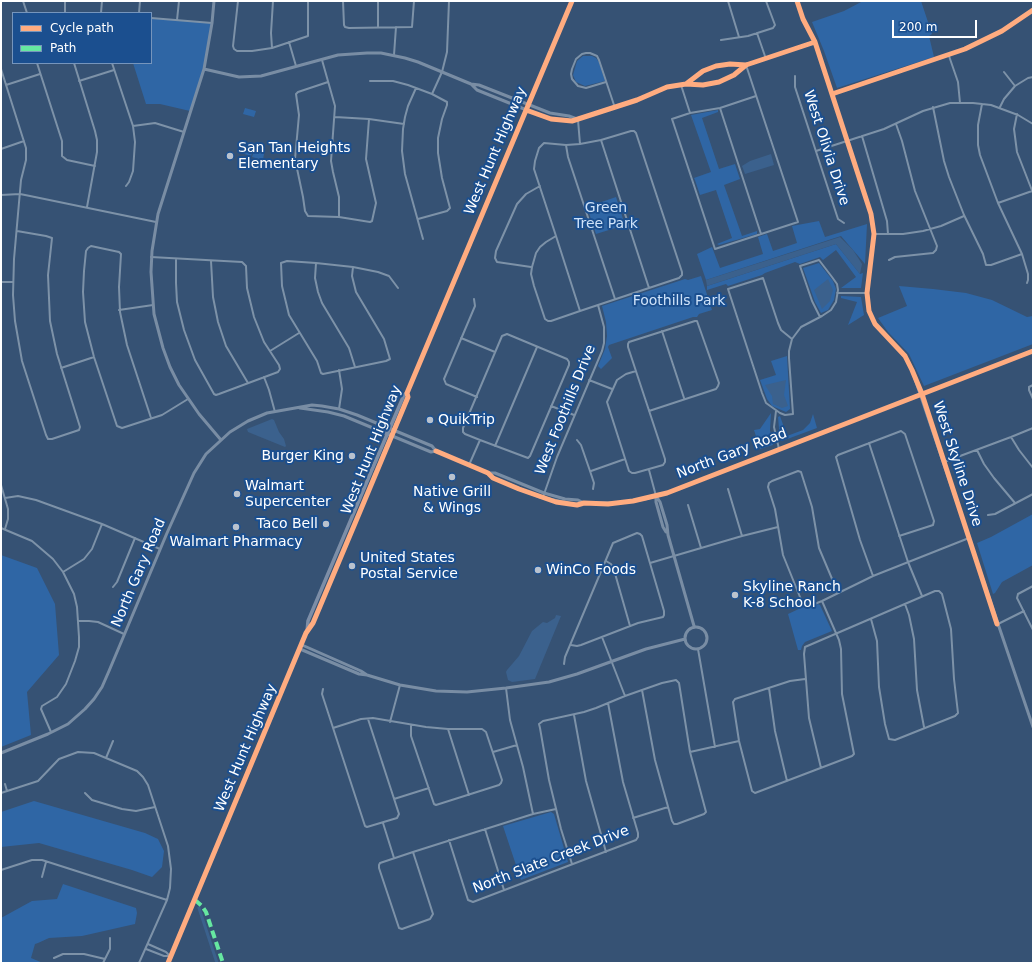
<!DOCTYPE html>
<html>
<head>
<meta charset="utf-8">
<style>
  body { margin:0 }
  #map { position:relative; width:1034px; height:964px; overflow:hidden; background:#365274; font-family:"DejaVu Sans",sans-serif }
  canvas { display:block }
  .frame { position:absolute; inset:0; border:2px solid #fff; pointer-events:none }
  .legend { position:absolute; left:12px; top:12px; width:140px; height:52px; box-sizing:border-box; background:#1b4f8f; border:1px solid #7695bc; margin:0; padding:5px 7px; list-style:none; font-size:12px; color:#fff }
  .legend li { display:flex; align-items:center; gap:8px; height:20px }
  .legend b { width:20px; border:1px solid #7695bc }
  .scale { position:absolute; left:892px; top:20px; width:85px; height:18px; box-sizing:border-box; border:2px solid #fff; border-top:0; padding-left:5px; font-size:12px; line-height:14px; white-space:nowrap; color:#fff; -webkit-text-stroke:3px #1b4f8f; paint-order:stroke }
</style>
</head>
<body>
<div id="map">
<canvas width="1034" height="964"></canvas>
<div class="frame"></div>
<ul class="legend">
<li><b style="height:5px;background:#ffac80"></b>Cycle path</li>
<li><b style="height:5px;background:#66e7a1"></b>Path</li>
</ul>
<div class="scale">200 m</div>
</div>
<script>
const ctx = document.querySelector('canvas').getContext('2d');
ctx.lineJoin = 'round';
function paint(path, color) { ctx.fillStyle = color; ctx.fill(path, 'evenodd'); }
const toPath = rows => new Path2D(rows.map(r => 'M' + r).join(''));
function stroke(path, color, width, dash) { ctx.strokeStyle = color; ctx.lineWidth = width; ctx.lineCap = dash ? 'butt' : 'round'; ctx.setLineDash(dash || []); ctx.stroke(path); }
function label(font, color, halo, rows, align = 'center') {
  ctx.font = font + ' "DejaVu Sans",sans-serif'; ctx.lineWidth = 4; ctx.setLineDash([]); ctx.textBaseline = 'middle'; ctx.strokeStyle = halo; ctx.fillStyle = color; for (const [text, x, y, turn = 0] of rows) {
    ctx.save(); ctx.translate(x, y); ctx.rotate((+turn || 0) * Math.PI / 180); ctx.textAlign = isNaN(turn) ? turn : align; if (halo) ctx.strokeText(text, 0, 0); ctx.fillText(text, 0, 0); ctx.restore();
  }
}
const green = toPath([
  [863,1,921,1,932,34,929,36,934,57,837,88,824,51,812,22,844,11],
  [151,18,212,23,204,69,190,111,160,104,146,104,133,63,151,63],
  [583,56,592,56,596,58,599,62,605,81,585,86,576,82,573,75,577,61],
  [245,108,256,111,254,117,243,114],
  [718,110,718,112,702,118,719,169,735,164,740,179,724,185,742,236,757,231,757,234,719,245,717,244,732,238,716,190,700,195,695,180,694,178,711,172,691,115],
  [243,147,253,150,251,156,241,153],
  [254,151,264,154,263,160,252,157],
  [616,197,625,225,596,234,587,207],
  [819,221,825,237,867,224,865,264,841,236,706,280,697,254,712,247,720,268,763,254,758,237,767,234,773,251,797,243,792,226],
  [836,244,860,274,863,273,861,288,841,288,856,277,836,250,823,260,820,257,800,264,795,262,765,273,762,275,728,286,726,284,707,290,707,286],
  [819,263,833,281,836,289,834,300,828,310,821,313,815,302,803,268],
  [701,276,712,310,699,314,697,317,693,317,609,345,608,347,612,358,601,369,598,366,605,349,607,336,606,322,602,306,685,279,688,280],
  [899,286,933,289,966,293,992,300,1027,317,1033,316,1033,344,924,386,909,354,888,332,878,318,907,306],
  [841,296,861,297,864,315,848,325,857,302,841,298],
  [787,356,790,409,786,412,772,406,767,399,760,380,776,375,771,361],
  [771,413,770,430,773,445,760,449,754,430,760,429],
  [813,414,817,428,782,441,780,440,778,417,780,416,787,436,803,430,810,423],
  [1033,514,1033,565,1002,582,995,593,993,594,977,543,991,537],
  [1,555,37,568,55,604,59,655,27,692,31,735,1,747],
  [818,604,820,605,832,631,805,642,802,646,801,650,798,650,788,614,803,607,807,608],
  [34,801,145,833,158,839,164,851,162,867,152,877,132,870,39,843,1,847,1,812],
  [551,812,554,814,568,862,521,880,503,826],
  [63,884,136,908,137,913,135,924,82,936,49,938,38,943,35,944,31,958,43,963,1,963,1,918,32,901,57,899]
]);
const water = toPath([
  [771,154,774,165,745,174,742,166,750,161],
  [840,237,853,250,862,264,860,274,836,244,707,286,706,280],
  [828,279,833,290,830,301,822,309,814,290],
  [786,380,784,395,788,406,782,408,773,404,772,396,765,385],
  [272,419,274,420,279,432,284,439,286,446,285,447,248,432,247,429],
  [556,615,561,616,535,679,512,682,508,680,506,672,507,670,519,656,532,631,543,622,547,623,555,618]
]);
const canal = toPath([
  [199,908,217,963]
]);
const street = toPath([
  [23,1,27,13],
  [238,1,233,46,234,49,237,51,252,51,272,48,308,36,308,1],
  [343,1,344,25,345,27,349,28,412,27,414,1],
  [728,1,739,37],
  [65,13,65,1],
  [101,13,102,1],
  [139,13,140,1],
  [151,18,212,23],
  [177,20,179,1],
  [378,27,378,1],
  [757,33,766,59],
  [721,40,748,36,773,28,775,25,766,1],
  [289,42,296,66],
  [272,48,271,33,273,1],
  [394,55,396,27],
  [949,56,958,82,960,103],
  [322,60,335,106,331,161,333,172,339,197,339,217],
  [37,63,62,141,62,156,67,160,95,166],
  [74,63,95,131,97,140,97,152,87,207],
  [112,63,133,126,135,142,133,171,129,182,126,186],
  [746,65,798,222,715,249,672,119,690,113,720,108,756,96],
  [1,69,26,148,26,160,21,180,14,259,13,295,15,321,22,361,46,435,48,439,52,439,79,430,80,427,57,354,50,321,48,275,52,238,46,236,17,231],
  [1004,72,1015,86],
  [795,76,795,87,838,219,844,223],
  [79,81,114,70],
  [370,81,393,81,408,85,432,94,447,102,447,105,442,119,438,138,438,153,442,178,450,208,447,211,418,219],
  [328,82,298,92,296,94,299,115,295,159,303,197,305,211,308,216,339,217,370,222,372,221,376,203,366,159,369,119],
  [606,82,586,88,578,86,572,79,571,74,572,69,576,59,582,54,586,53,590,53,597,56,599,60,615,108],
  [6,85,40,74],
  [681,85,690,113],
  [416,88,408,106,405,117,403,129,402,151,405,174,423,239],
  [432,94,442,72,447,52,449,1],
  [982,104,978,125,978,145,980,155,998,203,1022,254,1028,274,1028,280,1027,283],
  [933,107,944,161,949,177,964,215,983,254,986,265,991,265,1022,254],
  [1000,107,1004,99,1015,86,1028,78,1033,77],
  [720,108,761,234],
  [1017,114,1014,129,1017,152,1033,193],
  [335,117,369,119,404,124],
  [578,120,580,144],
  [133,126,155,123,184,132],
  [862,136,887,221,888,234],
  [601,140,649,288],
  [566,145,568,157,615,299],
  [1,149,24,141],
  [816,151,884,129,923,111,950,103,973,103,991,105,1018,115,1033,124],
  [1,195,20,194,30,196,156,222],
  [998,203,1032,191],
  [874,234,903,234,923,231,941,226,964,216],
  [556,236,546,242,540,247,536,253,532,267,531,274,534,286,545,319,548,321,551,321,580,311,679,278,682,275,682,272,636,133,634,131,631,131,601,140,580,144,566,145,544,143,539,148,535,161,534,169,556,236,580,311],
  [151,257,242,262,246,266,247,288,254,317,264,342,279,365,280,369,278,372,219,394,216,395,214,394,195,360,184,330,177,302,176,283,176,259],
  [889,260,895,257,933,253,936,250,937,246,915,191,902,141,896,124],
  [211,261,213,297,218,322,226,346,248,383],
  [316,263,315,278,318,292,322,303,349,348,355,367],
  [353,267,352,276,356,292,384,339,390,359,386,361,323,374,321,373,317,361,289,315,282,286,281,263,287,261,316,263,353,267,378,272,389,276,398,288],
  [531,267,497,262,495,258,496,251,517,204,526,194,540,186],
  [1,282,13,282],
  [837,293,867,293],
  [474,299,475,306,444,379,446,384,477,397],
  [119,310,153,305],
  [662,331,684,398],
  [507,334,567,359,569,362,569,365,530,456,528,458,480,440,465,434,463,432,463,428,502,336,507,334],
  [461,338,495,352],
  [792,339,781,330,778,323,763,278,728,289,762,393,766,403,780,413,785,415,793,414,789,358,789,351,792,339,801,327,822,316,831,310,836,302,838,290,837,284,832,277,819,260,800,266,812,301,820,317],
  [270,351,299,333],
  [61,368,94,357],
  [339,370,342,389,339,409],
  [636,371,626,374,617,380,607,402,629,471,632,473,635,473,663,465,665,462,665,459,628,347,628,344,629,342,695,321,697,321,719,383,718,386,716,389,649,411],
  [264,377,269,390,275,412],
  [589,380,612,389],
  [1033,385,1029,387,1029,390,1033,399],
  [551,406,574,415],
  [776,411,774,427,779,449],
  [151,418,127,345,120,312,119,287,121,254,119,252,91,246,88,248,86,251,84,271,83,292,85,322,94,357,117,426,122,428,162,415,188,399],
  [1011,437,1019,450,1033,468],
  [577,440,581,445,590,471,594,483,593,489],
  [869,443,908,562,922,596],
  [495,446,537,347],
  [977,450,984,464,994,478,1015,503],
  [944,462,1011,437,1033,428],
  [469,465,480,440],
  [649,470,656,496],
  [591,471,625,459],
  [1,485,8,509,8,519,5,529],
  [728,489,742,536],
  [543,497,557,457,602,351,604,343,604,327,598,305],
  [5,498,18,496,36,500,102,524,160,549],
  [688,505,701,548],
  [988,515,995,514,1033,494],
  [1,528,32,541,53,559,63,572,74,594,77,607,79,637,79,647,75,661,66,684,57,697,42,706,41,709,51,732],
  [606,561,611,564,614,570,630,626],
  [650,563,742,536,778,527],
  [63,572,84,559,92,549,102,524],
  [873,576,860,540,836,457,838,455,901,431,905,434,934,521,933,525,930,526,899,536],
  [1033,586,1018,594,1017,598,1033,630],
  [113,587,117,582,135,538],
  [838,593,819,548,812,507,801,472,798,471,772,481,769,483,768,487,775,509,783,555,802,602,805,605,812,605,822,601,873,576,969,538],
  [905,604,909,615,914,639,917,690,924,727],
  [79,621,89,621,98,622,124,634],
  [998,624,1024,611],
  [602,637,625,696],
  [698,649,715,747],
  [564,664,565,657,613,543,637,533,640,534,642,536,664,611,664,615,663,617,638,623,581,645,577,646,571,645],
  [805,679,790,681,735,699,733,702,739,741,752,791,755,793,852,756,854,754,842,694,841,649,839,640,822,601],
  [506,688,510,720,523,767,533,814],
  [769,688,775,731,787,781],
  [323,689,322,694,365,826,367,827,397,818,399,814,368,719],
  [574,715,586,781,606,852],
  [390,722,400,685],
  [333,728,361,719,373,718,426,727,448,729,482,729,486,732,502,780,501,783,499,785,436,805,434,804,411,736,411,725],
  [448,729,469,795],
  [493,752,517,745],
  [690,752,739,741],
  [106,758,113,741],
  [821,768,809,718,804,654,805,647,935,591,939,591,942,594,951,629,954,679,958,713,955,716,895,740,889,739,885,724,879,687,877,641,871,619],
  [5,784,7,791],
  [1,793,38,781,59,759,78,752,94,753,137,771,143,777,148,785,168,846,171,869,170,888,167,900,139,963],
  [85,793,92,800,122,809,136,811,155,807],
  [394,799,429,788],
  [633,818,668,807],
  [383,823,394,858],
  [485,829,504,890],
  [449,840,468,900,473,902,636,840,638,837,638,833,623,782,608,703],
  [413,852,433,914,430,919,402,929,399,928,379,868,379,865,380,863,413,852,533,814,556,809],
  [572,864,561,829,549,780,540,728,539,724,543,721,584,712,596,708,625,696,642,690,662,683,676,680,679,683,690,752,706,812,704,814,677,824,674,824,672,821,655,760,642,690],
  [1,870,32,860,42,860,167,900],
  [42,877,46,862],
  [148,944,166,952,170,956],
  [146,949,164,956,169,956],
  [54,958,63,954,84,954,105,959],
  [103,963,110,949,110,938]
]);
const secondary = toPath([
  [214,1,212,23,204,69,158,214,152,251,151,272,154,314,163,348,170,367,179,385,199,414,221,440],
  [797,1,803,19,815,42,871,214,874,234,867,293,869,311,875,324,905,356,912,370,1033,727],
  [204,69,239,77,261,76,338,55,367,53,381,53,405,58,418,62,471,84,479,85,550,113,569,116,577,119],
  [686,84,703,71,716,66,730,64,746,65,815,42],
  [472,85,477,90,539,115,551,119,572,121,637,100,667,87,686,84,703,85,719,82,734,75,746,65],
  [832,94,965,49,1002,31,1033,10],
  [300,408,328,412,344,416,431,452,436,451,488,473,493,478,540,497,577,505,584,503,619,503,645,499,667,493,1033,351],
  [489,473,495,473,544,493,565,499,578,500,584,503],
  [656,496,660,502,667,525,668,535,694,626],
  [656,496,656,502,663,527,666,532],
  '685 638a11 11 0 1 1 22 0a11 11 0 1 1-22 0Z',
  [302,645,361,671,367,675],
  [300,649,359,674,367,675,400,685,436,691,467,692,506,688,549,682,577,674,646,649,685,639],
  [1,753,48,734,68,724,85,709,94,699,102,687,109,671,167,533,194,473,206,454,230,432,248,421,267,413,312,405,322,406,339,409,357,415,432,446,436,451]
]);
const primary = toPath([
  [307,632,308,621,371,472,404,395,407,393],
  [168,963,306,633,313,623,356,521,408,397,407,393,572,1]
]);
const quiet = toPath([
  [195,900,202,906,206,912,223,963]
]);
const cycleway = toPath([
  [797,1,803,19,815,42,871,214,874,234,867,293,869,311,875,324,905,356,912,370,922,394,997,624],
  [686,84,703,71,716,66,730,64,746,65,815,42],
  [832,94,965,49,1002,31,1033,10],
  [526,110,551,119,572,121,637,100,667,87,686,84,703,85,719,82,734,75,746,65],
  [436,451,488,473,493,478,519,489,556,502,577,505,584,503,608,504,633,501,667,493,1033,351],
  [168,963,306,633,313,623,356,521,408,397,407,393,572,1]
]);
const markers = [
  [230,156,4,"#b9c2ce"],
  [430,420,4,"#b9c2ce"],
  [352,456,4,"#b9c2ce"],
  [452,477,4,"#b9c2ce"],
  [237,494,4,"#b9c2ce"],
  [326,524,4,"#b9c2ce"],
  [236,527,4,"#b9c2ce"],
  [352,566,4,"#b9c2ce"],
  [538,570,4,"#b9c2ce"],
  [735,595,4,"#b9c2ce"]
];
const poiNames = [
  ["San Tan Heights",238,148],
  ["Elementary",238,164],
  ["QuikTrip",438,420],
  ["Burger King",344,456,"right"],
  ["Walmart",245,486],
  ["Supercenter",245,502],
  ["Native Grill",452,492,"center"],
  ["& Wings",452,508,"center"],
  ["Taco Bell",318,524,"right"],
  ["Walmart Pharmacy",236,542,"center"],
  ["United States",360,558],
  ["Postal Service",360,574],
  ["WinCo Foods",546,570],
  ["Skyline Ranch",743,587],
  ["K-8 School",743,603]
];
const streetNames = [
  ["West Olivia Drive",826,148,72],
  ["West Hunt Highway",496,151,-67],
  ["West Foothills Drive",566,410,-68],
  ["West Hunt Highway",372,450,-68],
  ["North Gary Road",732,454,-21],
  ["West Skyline Drive",957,464,72],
  ["North Gary Road",139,573,-67],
  ["West Hunt Highway",246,748,-67],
  ["North Slate Creek Drive",551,860,-21]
];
const parkNames = [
  ["Green",606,208],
  ["Tree Park",606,224],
  ["Foothills Park",679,301]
];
paint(green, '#2f66a5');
paint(water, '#3b618d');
stroke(canal, '#3b618d', 3);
stroke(street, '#7d92a8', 2);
stroke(secondary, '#798da4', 3);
stroke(primary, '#7d8ea7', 3.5);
stroke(quiet, '#66e7a1', 4, [8, 4]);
stroke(cycleway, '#ffac80', 5);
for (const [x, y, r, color] of markers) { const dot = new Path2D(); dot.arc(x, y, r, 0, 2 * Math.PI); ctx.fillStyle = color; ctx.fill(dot); stroke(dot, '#1b4f8f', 1.5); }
label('14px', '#fff', '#1b4f8f', poiNames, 'left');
label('14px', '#fff', '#1b4f8f', streetNames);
label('14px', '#cfe3fa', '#1b4f8f', parkNames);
</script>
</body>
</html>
